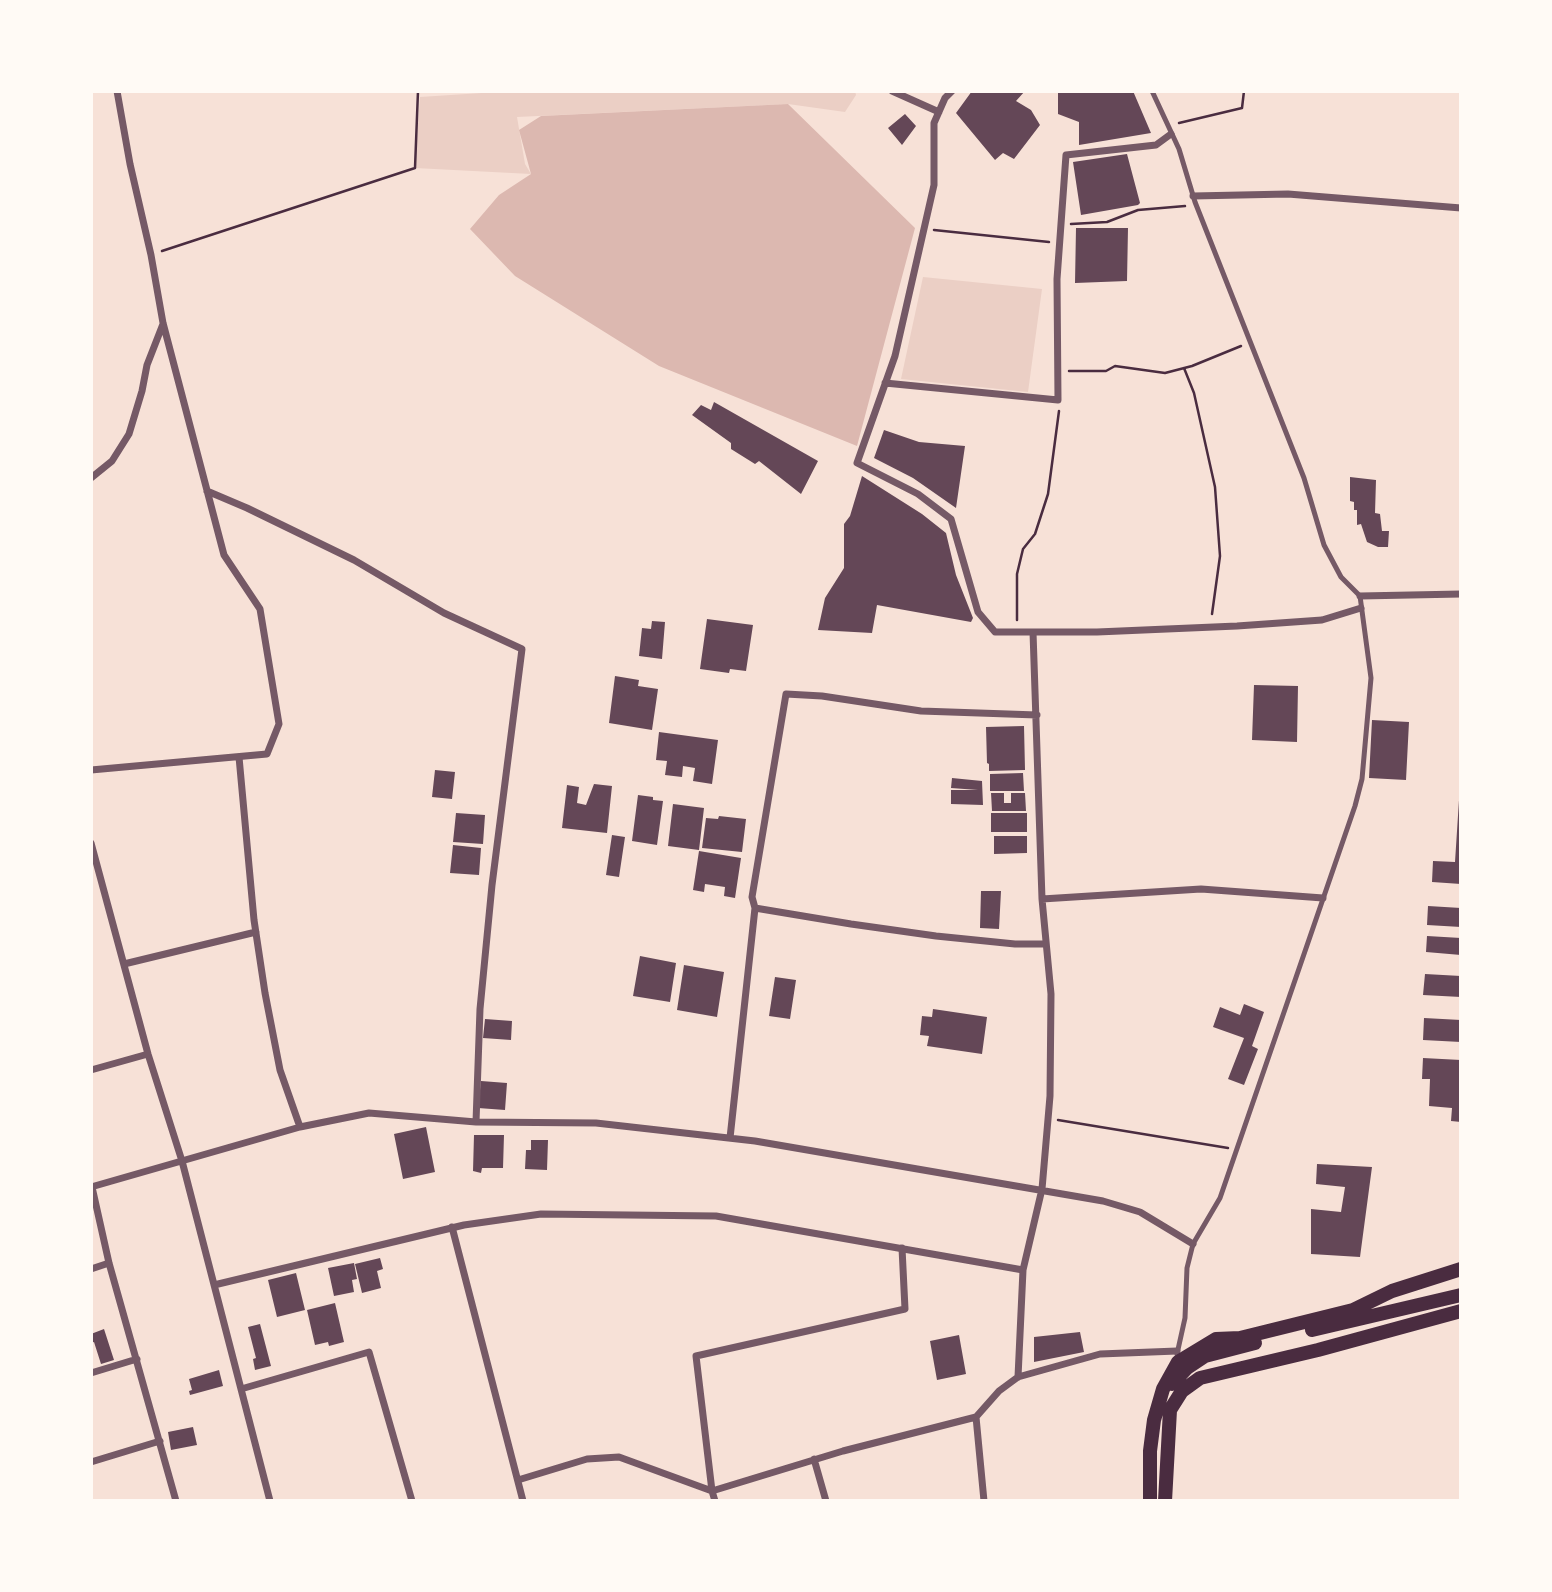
<!DOCTYPE html>
<html>
<head>
<meta charset="utf-8">
<style>
  body { margin:0 }
  #map { position:relative; width:1552px; height:1592px; overflow:hidden; background:#f7e1d7; font-family:"Source Serif 4",serif }
  canvas { display:block }
  .frame { position:absolute; inset:0; border:93px solid #fffaf5; pointer-events:none }
</style>
</head>
<body>
<div id="map">
<canvas width="1552" height="1592"></canvas>
<div class="frame"></div>
</div>
<script>
const ctx = document.querySelector('canvas').getContext('2d');
ctx.lineJoin = 'round';
function paint(path, color) { ctx.fillStyle = color; ctx.fill(path, 'evenodd'); }
const toPath = rows => new Path2D(rows.map(r => 'M' + r).join(''));
function stroke(path, color, width, dash) { ctx.strokeStyle = color; ctx.lineWidth = width; ctx.lineCap = dash ? 'butt' : 'round'; ctx.setLineDash(dash || []); ctx.stroke(path); }
const green = toPath([
  [513,91,855,91,856,95,845,112,788,104,517,117,525,164,531,174,415,168,420,97],
  [923,277,1042,289,1028,392,901,379]
]);
const water = toPath([
  [788,104,915,228,857,446,659,366,515,276,470,229,499,195,531,174,519,130,541,116]
]);
const building = toPath([
  [972,91,1025,91,1016,101,1031,110,1040,125,1014,159,1003,153,995,160,956,113],
  [1058,91,1133,91,1151,133,1079,145,1079,122,1058,114],
  [905,114,916,126,902,145,888,128],
  [1127,154,1140,203,1138,205,1081,215,1073,162],
  [1076,228,1128,228,1127,281,1075,283],
  [714,402,818,461,801,494,759,461,755,464,731,449,731,443,692,415,701,405,711,410],
  [884,430,919,442,965,446,956,508,913,478,874,458],
  [862,476,922,514,946,533,956,575,973,618,971,622,877,605,872,633,818,630,825,598,844,568,844,524,850,516],
  [1350,477,1376,480,1375,513,1380,514,1382,531,1389,531,1388,547,1378,547,1367,542,1361,524,1357,525,1357,510,1354,510,1354,502,1350,501],
  [707,619,753,625,746,671,730,669,729,673,700,669],
  [652,621,665,622,662,659,639,656,642,628,651,629],
  [615,676,639,680,638,686,658,689,652,730,609,723],
  [1254,685,1298,686,1297,742,1252,740],
  [1372,720,1409,722,1406,780,1369,778],
  [1024,726,1025,770,989,771,989,764,987,763,986,727],
  [659,732,718,740,712,784,693,781,695,768,683,766,682,777,665,775,667,761,656,760],
  [435,770,455,772,452,799,432,797],
  [1023,773,1024,791,990,791,990,774],
  [952,778,982,781,983,805,951,804,951,790,978,790,951,788],
  [594,784,612,786,607,833,562,828,567,785,579,787,577,803,586,805],
  [991,793,1004,793,1004,803,1011,803,1011,793,1025,793,1026,811,992,811],
  [638,795,653,797,653,800,663,801,657,845,632,841],
  [1459,800,1461,800,1461,884,1432,882,1433,861,1455,862],
  [673,804,704,808,699,850,668,846],
  [456,813,485,815,483,844,453,842],
  [991,813,1027,813,1027,832,991,832],
  [719,816,746,819,742,852,702,848,706,818,718,819],
  [612,835,625,837,619,877,606,875],
  [994,836,1027,836,1027,853,994,854],
  [453,845,481,848,479,875,450,873],
  [699,851,741,858,735,898,724,896,725,887,705,884,704,892,693,890],
  [981,891,1001,891,999,929,980,928],
  [1428,906,1461,908,1461,927,1427,925],
  [1427,936,1461,938,1461,955,1426,952],
  [640,956,676,963,670,1002,633,996],
  [684,965,724,972,717,1017,677,1010],
  [1425,974,1461,976,1461,997,1423,995],
  [775,977,796,980,790,1019,769,1016],
  [1244,1004,1264,1012,1252,1046,1258,1049,1244,1085,1228,1079,1244,1038,1213,1027,1220,1007,1240,1015],
  [933,1009,987,1017,982,1054,927,1046,929,1036,920,1035,922,1016,932,1017],
  [1424,1018,1461,1020,1461,1042,1423,1040],
  [485,1019,512,1021,511,1040,483,1038],
  [1423,1058,1461,1060,1461,1122,1451,1121,1452,1108,1429,1106,1430,1079,1422,1079],
  [481,1081,507,1083,505,1110,478,1108],
  [426,1127,435,1172,403,1179,394,1134],
  [474,1135,504,1135,503,1168,482,1168,481,1173,473,1171],
  [531,1140,548,1140,547,1170,525,1169,526,1150,531,1150],
  [1317,1164,1372,1167,1360,1257,1311,1254,1311,1209,1341,1212,1345,1187,1316,1184],
  [380,1258,383,1269,377,1271,381,1288,362,1293,355,1264],
  [354,1263,357,1279,352,1280,354,1292,334,1296,328,1268],
  [296,1273,305,1310,277,1317,268,1280],
  [335,1303,344,1342,329,1346,328,1342,315,1345,307,1310],
  [260,1324,271,1366,255,1370,253,1359,256,1358,248,1327],
  [104,1329,114,1360,101,1364,94,1342,91,1343,91,1334],
  [1080,1332,1084,1352,1034,1362,1034,1337],
  [959,1335,966,1374,937,1380,930,1341],
  [219,1370,223,1386,190,1395,189,1391,192,1390,189,1379],
  [193,1427,197,1445,171,1450,168,1432]
]);
const path = toPath([
  [1179,123,1242,108,1244,91],
  [1071,224,1107,222,1138,210,1185,206],
  [934,230,1049,242],
  [162,251,415,168,418,91],
  [1184,368,1194,393,1215,487,1220,556,1212,614],
  [1069,371,1106,371,1115,366,1165,373,1192,366,1241,346],
  [1017,620,1017,574,1023,549,1035,534,1048,494,1059,411],
  [1058,1120,1228,1148]
]);
const service = toPath([
  [1152,91,1179,149,1195,202,1304,478,1324,545,1341,577,1360,596,1371,678,1362,779,1355,806,1220,1198,1193,1244,1187,1268,1185,1318,1177,1354]
]);
const minor = toPath([
  [892,91,939,112],
  [952,91,945,98,934,123,934,185,895,356,857,463,918,494,951,519,978,612,995,632,1097,632,1237,626,1322,620,1361,608],
  [1193,196,1288,194,1461,208],
  [885,383,1058,400,1057,279,1066,155,1156,145,1171,134],
  [91,478,112,461,129,434,142,391,147,365,163,324],
  [207,491,247,508,354,560,444,613,522,649,492,885,480,1009,476,1122],
  [1360,596,1461,594],
  [1033,632,1042,899,1201,889,1323,898],
  [1037,715,921,711,822,696,786,694,752,897,755,908,851,924,936,936,1015,944,1046,944],
  [239,757,254,920,265,993,280,1070,300,1127],
  [91,770,267,754,279,724,260,609,224,555,163,323,151,255,130,164,117,91],
  [91,843,148,1054,182,1161,270,1501],
  [124,964,256,932],
  [91,1070,148,1054],
  [730,1138,755,908],
  [91,1187,300,1127,369,1113,476,1122,596,1123,755,1141,1103,1201,1140,1212,1193,1244],
  [92,1187,109,1263,176,1501],
  [452,1227,523,1501],
  [91,1269,109,1263],
  [214,1285,464,1225,541,1214,716,1216,1023,1270],
  [91,1373,137,1359],
  [1018,1377,1023,1270,1042,1189,1050,1096,1051,994,1042,899],
  [241,1389,369,1352,412,1501],
  [814,1459,826,1501],
  [91,1462,160,1441],
  [518,1480,587,1459,619,1457,712,1491,696,1356,905,1309,902,1248],
  [715,1501,712,1491,843,1451,976,1417],
  [984,1501,976,1417,999,1391,1018,1377,1100,1354,1177,1351]
]);
const secondary = toPath([
  [1312,1330,1461,1295],
  [1172,1384,1187,1368,1205,1356,1255,1343],
  [1150,1501,1150,1451,1154,1420,1163,1389,1178,1362,1216,1339,1240,1338,1353,1310,1392,1291,1461,1269],
  [1165,1501,1170,1410,1182,1391,1200,1378,1318,1350,1461,1311]
]);
paint(green, '#ebcfc5');
paint(water, '#dcb8b0');
paint(building, '#644757');
stroke(path, '#4a2c40', 2.5);
stroke(service, '#755966', 5);
stroke(minor, '#755966', 7);
stroke(secondary, '#4a2c40', 14);
</script>
</body>
</html>
